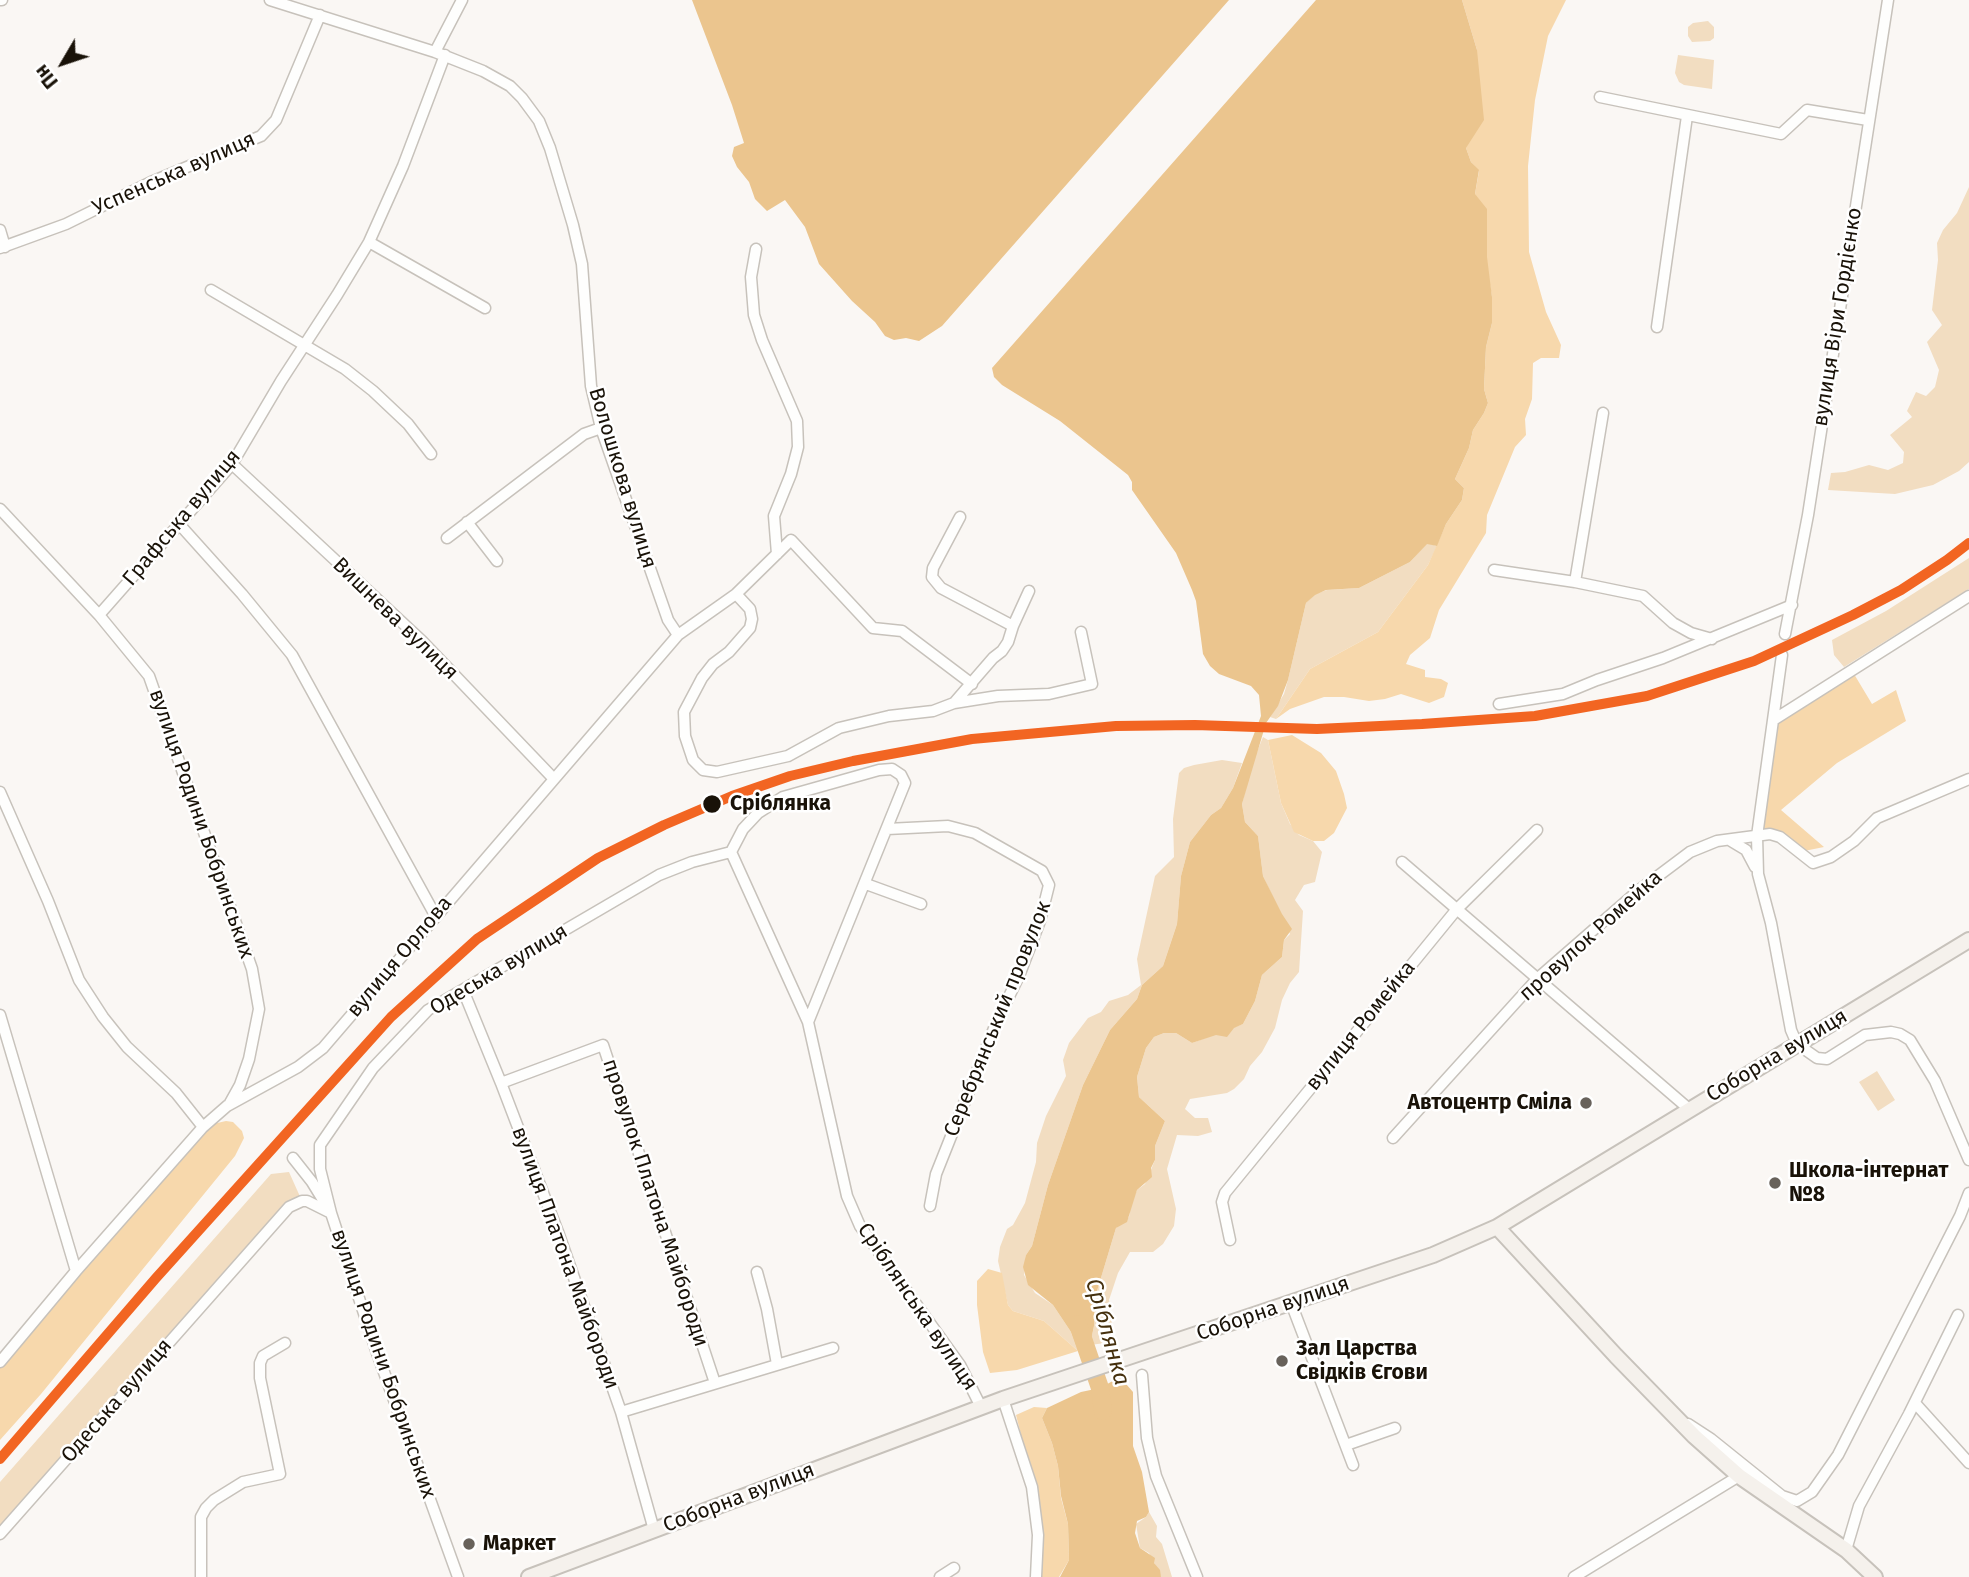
<!DOCTYPE html>
<html>
<head>
<meta charset="utf-8">
<style>
  body { margin:0 }
  #map { position:relative; width:1969px; height:1577px; overflow:hidden; background:#faf7f4; font-family:"Fira Sans",sans-serif }
  canvas { display:block }
  .north { position:absolute; left:28px; top:28px; width:70px; height:70px; -webkit-text-stroke:5px #fff; paint-order:stroke; rotate:231deg; font-size:19px; font-weight:700; line-height:28px; text-align:center; color:#191208 }
  .north::after { content:''; display:block; margin:auto; width:24px; height:32px; background:#191208; clip-path:polygon(50% 0,100% 100%,50% 72%,0 100%) }
</style>
</head>
<body>
<div id="map">
<canvas width="1969" height="1577"></canvas>
<div class="north">Пн</div>
</div>
<script>
const ctx = document.querySelector('canvas').getContext('2d');
ctx.lineJoin = 'round';
function paint(path, color) { ctx.fillStyle = color; ctx.fill(path, 'evenodd'); }
const toPath = rows => new Path2D(rows.map(r => 'M' + r).join(''));
function stroke(path, color, width, dash) { ctx.strokeStyle = color; ctx.lineWidth = width; ctx.lineCap = dash ? 'butt' : 'round'; ctx.setLineDash(dash || []); ctx.stroke(path); }
function label(font, color, halo, rows, align = 'center') {
  ctx.font = font + ' "Fira Sans",sans-serif'; ctx.lineWidth = 5; ctx.setLineDash([]); ctx.textBaseline = 'middle'; ctx.strokeStyle = halo; ctx.fillStyle = color; for (const [text, x, y, turn = 0] of rows) {
    ctx.save(); ctx.translate(x, y); ctx.rotate((+turn || 0) * Math.PI / 180); ctx.textAlign = isNaN(turn) ? turn : align; if (halo) ctx.strokeText(text, 0, 0); ctx.fillText(text, 0, 0); ctx.restore();
  }
}
const green = toPath([
  [1708,21,1714,27,1714,38,1710,41,1692,42,1688,36,1688,27,1693,23],
  [1678,55,1714,60,1712,89,1684,85,1679,82,1675,73],
  [1969,187,1969,462,1959,471,1933,485,1895,494,1828,490,1831,473,1845,472,1869,465,1888,470,1903,463,1904,452,1890,435,1912,417,1907,411,1916,392,1926,396,1935,387,1939,370,1927,342,1942,325,1932,310,1938,260,1937,243,1943,230,1957,213],
  [1427,543,1437,546,1428,565,1378,632,1310,669,1276,719,1270,717,1284,694,1288,680,1306,603,1315,594,1327,590,1359,588,1410,562],
  [1969,558,1969,589,1844,667,1834,655,1832,640,1886,611],
  [1263,737,1268,740,1281,803,1290,824,1299,835,1313,841,1322,852,1315,882,1304,885,1295,900,1303,911,1299,972,1290,983,1282,1000,1275,1028,1262,1052,1250,1066,1244,1079,1234,1089,1227,1093,1190,1099,1185,1109,1195,1118,1208,1118,1212,1132,1198,1136,1177,1135,1167,1169,1176,1209,1174,1226,1163,1244,1153,1252,1130,1252,1118,1273,1109,1300,1112,1319,1110,1338,1105,1343,1090,1345,1094,1326,1094,1301,1116,1228,1129,1217,1131,1204,1137,1190,1145,1184,1155,1160,1155,1146,1165,1121,1139,1097,1137,1077,1146,1048,1154,1037,1164,1033,1176,1033,1192,1043,1243,1024,1255,1001,1262,975,1282,957,1284,940,1290,934,1263,876,1258,836,1245,822,1242,804,1252,764],
  [1222,760,1242,763,1233,788,1221,808,1211,815,1190,842,1181,876,1177,924,1163,966,1142,985,1137,999,1110,1030,1083,1085,1048,1185,1032,1246,1026,1255,1024,1275,1035,1293,1053,1305,1071,1332,1078,1351,1044,1321,1013,1311,1008,1305,998,1261,1000,1247,1007,1229,1013,1225,1025,1203,1036,1162,1037,1143,1046,1116,1066,1076,1063,1060,1069,1043,1088,1018,1101,1012,1109,1001,1128,995,1141,985,1137,959,1155,876,1174,857,1173,819,1179,773,1184,768,1194,765],
  [1877,1071,1895,1100,1878,1111,1859,1082],
  [289,1172,302,1201,289,1207,0,1534,0,1482,271,1174],
  [1149,1512,1157,1526,1156,1537,1162,1544,1172,1577,1161,1577,1149,1553,1140,1548,1136,1524,1146,1517]
]);
const forest = toPath([
  [1462,0,1566,0,1548,36,1535,100,1528,166,1529,252,1546,312,1561,345,1559,358,1541,358,1533,363,1532,399,1525,419,1526,435,1515,447,1487,515,1486,533,1439,610,1430,638,1410,655,1406,664,1425,670,1425,677,1441,679,1448,683,1444,697,1429,703,1401,694,1385,699,1369,701,1344,697,1324,697,1290,709,1276,719,1310,669,1378,632,1428,565,1446,524,1462,500,1464,488,1455,479,1469,448,1473,430,1484,413,1488,403,1484,389,1486,347,1492,323,1492,297,1475,194,1479,171,1471,162,1466,148,1477,50],
  [1851,669,1872,704,1896,690,1906,721,1837,763,1781,810,1824,847,1799,852,1780,837,1757,836,1775,719],
  [1292,735,1321,753,1336,771,1344,794,1347,808,1334,833,1324,841,1313,841,1294,832,1281,803,1268,740],
  [226,1121,233,1122,242,1131,244,1138,235,1156,41,1394,0,1440,0,1362,204,1126],
  [988,1269,1002,1273,1008,1305,1013,1311,1044,1321,1078,1351,1017,1370,990,1373,983,1352,977,1305,977,1281],
  [1034,1407,1047,1408,1042,1418,1052,1443,1058,1466,1061,1498,1068,1524,1069,1560,1059,1577,1038,1577,1036,1481,1027,1459,1016,1415]
]);
const water = toPath([
  [692,0,1229,0,942,326,919,341,906,338,894,340,885,336,875,322,852,301,819,264,805,227,785,200,767,211,755,199,749,182,737,167,732,156,734,147,744,143,732,105],
  [1316,0,1462,0,1477,50,1484,120,1466,148,1471,162,1479,170,1475,194,1487,209,1487,257,1492,297,1492,323,1486,347,1484,389,1488,403,1484,413,1473,430,1469,448,1455,479,1464,488,1462,500,1446,524,1437,546,1427,544,1410,562,1359,588,1326,590,1315,595,1306,603,1288,680,1278,706,1266,723,1242,804,1245,822,1258,836,1263,876,1282,914,1292,929,1284,940,1282,957,1262,975,1255,1001,1243,1024,1234,1028,1227,1037,1216,1035,1192,1043,1176,1033,1164,1033,1154,1037,1146,1048,1137,1077,1139,1097,1165,1121,1155,1146,1155,1160,1151,1168,1152,1177,1137,1190,1127,1222,1116,1228,1094,1301,1094,1326,1090,1345,1078,1351,1071,1332,1053,1305,1028,1285,1023,1267,1026,1255,1032,1246,1048,1185,1083,1085,1110,1030,1137,999,1142,985,1163,966,1177,924,1181,876,1190,842,1211,815,1221,808,1233,788,1261,716,1259,695,1251,686,1219,674,1210,666,1203,654,1196,601,1192,590,1176,553,1132,490,1132,482,1128,475,1060,421,1002,385,994,377,992,368],
  [1120,1377,1133,1392,1133,1446,1142,1472,1149,1512,1146,1517,1137,1521,1135,1533,1140,1548,1155,1558,1154,1563,1160,1570,1161,1577,1060,1577,1069,1560,1068,1524,1061,1496,1058,1466,1052,1443,1042,1418,1047,1408,1081,1392,1100,1388]
]);
const river = toPath([
  [1078,1324,1100,1388,1103,1411]
]);
const street = toPath([
  [0,0,2,0],
  [270,0,435,52,483,71,510,86,522,98,539,121,550,148,573,225,582,264,591,386,601,428,668,620,678,635],
  [435,52,462,0],
  [1600,97,1781,134,1807,110,1868,120],
  [0,230,5,247],
  [369,242,485,308],
  [0,248,66,224,151,182,261,136,276,120,320,15],
  [756,249,751,277,754,315,762,340,797,421,798,447,791,474,774,516,777,554],
  [211,290,345,369,373,391,408,424,431,454],
  [1657,327,1687,116],
  [232,464,422,641,553,778],
  [0,509,99,615,149,676,252,969,259,1009,249,1059,240,1085,230,1103],
  [467,522,497,561],
  [180,525,242,594,292,655,435,915],
  [447,538,584,434,601,428],
  [1494,570,1575,582,1643,596,1673,623,1691,633,1712,639],
  [1575,582,1603,413],
  [736,594,750,609,752,619,750,628,729,652,713,664,702,678,684,712,685,736,693,760,703,770,717,772,788,756,839,728,889,716,933,711,954,703,998,696,1049,694,1092,684,1081,632],
  [99,615,232,464,281,381,337,295,369,242,403,166,445,55],
  [1013,626,1029,591],
  [1785,634,1808,515,1888,0],
  [1782,655,1757,836,1758,874,1771,923,1791,1030,1797,1044,1817,1058,1827,1059,1865,1035,1891,1032,1900,1034,1910,1040,1935,1081,1969,1160],
  [954,703,993,658,1002,651,1008,642,1013,626,941,588,932,577,933,568,960,517],
  [1499,704,1563,694,1597,680,1663,658,1792,605],
  [1775,719,1969,596],
  [0,792,48,901,79,980,103,1017,127,1047,176,1093,203,1127],
  [887,829,948,826,975,833,1042,871,1049,885,1040,921,1019,976,997,1021,936,1174,930,1206],
  [1731,841,1746,850,1755,867],
  [731,852,808,1022,847,1196,860,1226,960,1365,981,1407],
  [1402,862,1689,1109],
  [866,884,921,904],
  [463,990,501,1083,558,1232,621,1412,654,1530],
  [0,1015,76,1271],
  [501,1083,603,1045,715,1383],
  [1393,1138,1537,979,1638,891,1690,852,1717,841,1770,834,1780,837,1813,863,1831,857,1854,841,1877,818,1969,779],
  [293,1158,312,1182,331,1213,376,1350,458,1577],
  [1230,1240,1222,1202,1225,1193,1457,909,1537,830],
  [757,1272,767,1309,777,1364],
  [1291,1303,1353,1465],
  [0,1362,76,1271,203,1127,227,1106,298,1067,323,1048,678,635,736,594,791,540,873,628,902,631,972,684],
  [1142,1375,1147,1438,1156,1476,1197,1577],
  [1003,1399,1032,1487,1038,1535,1036,1577],
  [1915,1403,1969,1463],
  [621,1412,833,1348],
  [1688,1424,1711,1439,1782,1496,1797,1501,1812,1492,1838,1455,1960,1216,1969,1193],
  [1346,1445,1395,1428],
  [0,1534,289,1207,302,1201,307,1201,331,1213,320,1169,320,1145,373,1068,428,1010,659,875,692,862,731,852,743,829,758,813,783,797,879,770,892,769,901,775,905,783,808,1022],
  [1846,1550,1859,1506,1909,1414,1958,1315],
  [201,1577,201,1517,206,1508,214,1500,243,1482,280,1474,260,1378,260,1363,263,1356,285,1343],
  [940,1577,954,1568],
  [1574,1577,1739,1476]
]);
const secondary = toPath([
  [1497,1227,1616,1356,1694,1436,1739,1476,1846,1550,1875,1577],
  [529,1577,1003,1399,1433,1255,1497,1227,1969,940]
]);
const rail1 = toPath([
  [0,1459,156,1278,391,1017,477,939,598,858,664,825,732,796,790,776,853,761,972,739,1116,726,1195,725,1317,729,1422,724,1535,716,1647,696,1754,661,1853,615,1901,590,1947,560,1969,543]
]);
const markers = [
  [712,804,10,"#191208"],
  [1586,1103,7,"#68625b"],
  [1775,1183,7,"#68625b"],
  [1282,1361,7,"#68625b"],
  [469,1544,7,"#68625b"]
];
const streetNames = [
  ["Успенська вулиця",174,174,-24],
  ["вулиця Віри Гордієнко",1838,317,-81],
  ["Волошкова вулиця",622,478,73],
  ["Графська вулиця",182,518,-50],
  ["Вишнева вулиця",395,619,44],
  ["вулиця Родини Бобринських",201,824,71],
  ["провулок Ромейка",1591,936,-42],
  ["вулиця Орлова",400,957,-50],
  ["Одеська вулиця",499,970,-31],
  ["Серебрянський провулок",998,1019,-68],
  ["вулиця Ромейка",1361,1026,-51],
  ["Соборна вулиця",1777,1056,-31],
  ["провулок Платона Майбороди",655,1203,72],
  ["вулиця Платона Майбороди",565,1258,70],
  ["Сріблянська вулиця",917,1307,56],
  ["Соборна вулиця",1273,1309,-19],
  ["вулиця Родини Бобринських",383,1364,71],
  ["Одеська вулиця",117,1401,-49],
  ["Соборна вулиця",739,1498,-21]
];
const stopNames = [
  ["Сріблянка",730,804]
];
const poiNames = [
  ["Автоцентр Сміла",1572,1103,"right"],
  ["Школа-інтернат",1789,1171],
  ["№8",1789,1195],
  ["Зал Царства",1296,1349],
  ["Свідків Єгови",1296,1373],
  ["Маркет",483,1544]
];
const waterNames = [
  ["Сріблянка",1107,1332,74]
];
paint(green, '#f2ddc1');
paint(forest, '#f7d8ac');
paint(water, '#ebc58e');
stroke(river, '#ebc58e', 18);
stroke(street, '#c7c2bb', 13);
stroke(secondary, '#c7c2bb', 18);
stroke(street, '#fefefd', 10);
stroke(secondary, '#f5f1ec', 14);
stroke(rail1, '#f26522', 10);
for (const [x, y, r, color] of markers) { const dot = new Path2D(); dot.arc(x, y, r, 0, 2 * Math.PI); ctx.fillStyle = color; ctx.fill(dot); stroke(dot, '#fff', 2.5); }
label('21px', '#191208', '#fff', streetNames);
label('bold 21px', '#191208', '#fff', stopNames, 'left');
label('bold 21px', '#191208', '#fff', poiNames, 'left');
label('italic 23px', '#45300e', '#fff', waterNames);
</script>
</body>
</html>
